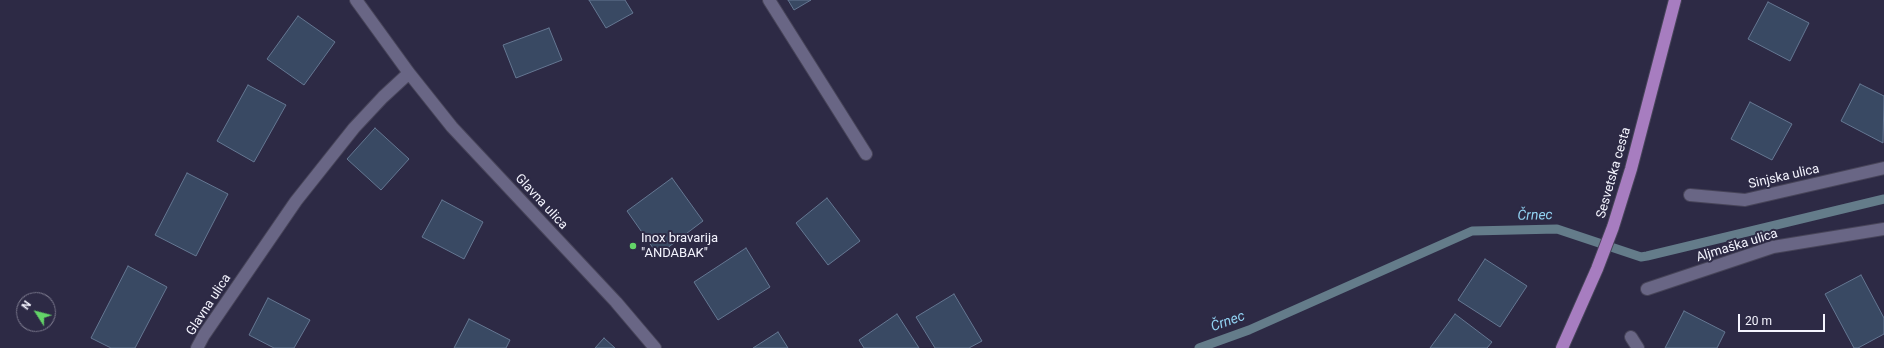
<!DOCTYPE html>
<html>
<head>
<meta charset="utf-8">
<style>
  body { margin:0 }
  #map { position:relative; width:1884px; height:348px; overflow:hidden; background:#2d2a45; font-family:Roboto,sans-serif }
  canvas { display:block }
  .north { position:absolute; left:16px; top:292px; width:40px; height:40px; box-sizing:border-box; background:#2d2a45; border:1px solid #7d7b8f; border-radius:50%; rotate:306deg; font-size:11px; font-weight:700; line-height:16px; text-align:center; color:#f4f4fe }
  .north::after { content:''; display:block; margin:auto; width:14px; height:18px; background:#63d468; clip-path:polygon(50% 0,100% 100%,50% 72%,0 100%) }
  .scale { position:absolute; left:1738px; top:314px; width:87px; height:18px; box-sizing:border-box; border:2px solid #f4f4fe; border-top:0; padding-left:5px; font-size:12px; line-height:14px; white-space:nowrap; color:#f4f4fe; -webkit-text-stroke:3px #2d2a45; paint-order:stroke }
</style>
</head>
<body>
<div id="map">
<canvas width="1884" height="348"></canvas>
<div class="north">N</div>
<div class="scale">20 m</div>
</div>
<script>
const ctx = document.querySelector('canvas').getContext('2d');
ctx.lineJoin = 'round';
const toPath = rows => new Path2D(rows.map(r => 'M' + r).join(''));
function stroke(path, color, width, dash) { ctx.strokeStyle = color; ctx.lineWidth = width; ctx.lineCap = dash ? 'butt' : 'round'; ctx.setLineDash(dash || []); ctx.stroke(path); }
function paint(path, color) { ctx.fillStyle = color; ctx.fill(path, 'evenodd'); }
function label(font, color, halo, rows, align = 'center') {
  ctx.font = font + ' Roboto,sans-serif'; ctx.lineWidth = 4; ctx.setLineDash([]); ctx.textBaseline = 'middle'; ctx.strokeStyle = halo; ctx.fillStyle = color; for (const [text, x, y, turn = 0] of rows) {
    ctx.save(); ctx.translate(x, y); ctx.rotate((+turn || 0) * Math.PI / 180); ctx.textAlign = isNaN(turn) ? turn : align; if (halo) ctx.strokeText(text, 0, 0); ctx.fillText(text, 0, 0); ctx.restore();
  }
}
const stream = toPath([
  [1199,348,1249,330,1472,231,1557,229,1641,257,1647,256,1884,199]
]);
const building = toPath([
  [589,0,625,0,633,13,606,28,589,0],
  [788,0,811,0,794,10,788,0],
  [1768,2,1809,23,1790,61,1748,39,1768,2],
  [298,16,335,42,304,85,267,59,298,16],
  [549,28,562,60,516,78,503,45,549,28],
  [1860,84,1884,96,1883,143,1841,121,1860,84],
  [248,85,286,105,254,162,217,141,248,85],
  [1750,102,1792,124,1772,160,1731,139,1750,102],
  [375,128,409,159,381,190,347,159,375,128],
  [187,173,228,194,196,256,155,235,187,173],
  [672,178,703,221,658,255,627,211,672,178],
  [827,198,860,241,828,265,796,223,827,198],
  [442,200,483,222,464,259,422,237,442,200],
  [746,248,770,287,718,320,694,282,746,248],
  [1485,259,1527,286,1500,327,1458,300,1485,259],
  [128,266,167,287,135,348,111,348,91,338,128,266],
  [1861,275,1884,318,1884,334,1858,348,1854,348,1825,294,1861,275],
  [954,294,982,341,969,348,935,348,916,317,954,294],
  [268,298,310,320,294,348,274,348,249,335,268,298],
  [1684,311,1725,332,1717,348,1665,348,1684,311],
  [897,314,919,348,864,348,859,340,897,314],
  [1455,314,1492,342,1487,348,1430,348,1455,314],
  [469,319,510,340,506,348,454,348,469,319],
  [778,332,788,348,753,348,778,332],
  [604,338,615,348,595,348,604,338]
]);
const minor = toPath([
  [356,0,409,73,452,127,616,302,655,348],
  [769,0,866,154],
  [1690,195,1745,200,1884,168],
  [1647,289,1773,247,1884,229],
  [1631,337,1638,348],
  [197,348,204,335,296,201,354,128,383,97,409,73]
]);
const major = toPath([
  [1562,348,1597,269,1613,227,1631,169,1675,0]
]);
const markers = [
  [633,246,4,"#63d468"]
];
const streetNames = [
  ["Sesvetska cesta",1614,173,-74],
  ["Sinjska ulica",1784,177,-13],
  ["Glavna ulica",541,202,47],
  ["Aljmaška ulica",1737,246,-17],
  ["Glavna ulica",209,305,-57]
];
const poiNames = [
  ["Inox bravarija",641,239],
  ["\"ANDABAK\"",641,254]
];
const waterNames = [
  ["Črnec",1535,216,-1],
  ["Črnec",1228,322,-20]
];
stroke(stream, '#647c8a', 9);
paint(building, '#394963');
stroke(building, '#657792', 1);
stroke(minor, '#474459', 14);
stroke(major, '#474459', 14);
stroke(minor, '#696685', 12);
stroke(major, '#a77dc0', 12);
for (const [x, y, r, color] of markers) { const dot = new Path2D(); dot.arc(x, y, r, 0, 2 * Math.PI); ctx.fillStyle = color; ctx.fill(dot); stroke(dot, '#2d2a45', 1.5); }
label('13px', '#f4f4fe', '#2d2a45', streetNames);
label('13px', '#f4f4fe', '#2d2a45', poiNames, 'left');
label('italic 14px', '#91d1f1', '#2d2a45', waterNames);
</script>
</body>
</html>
